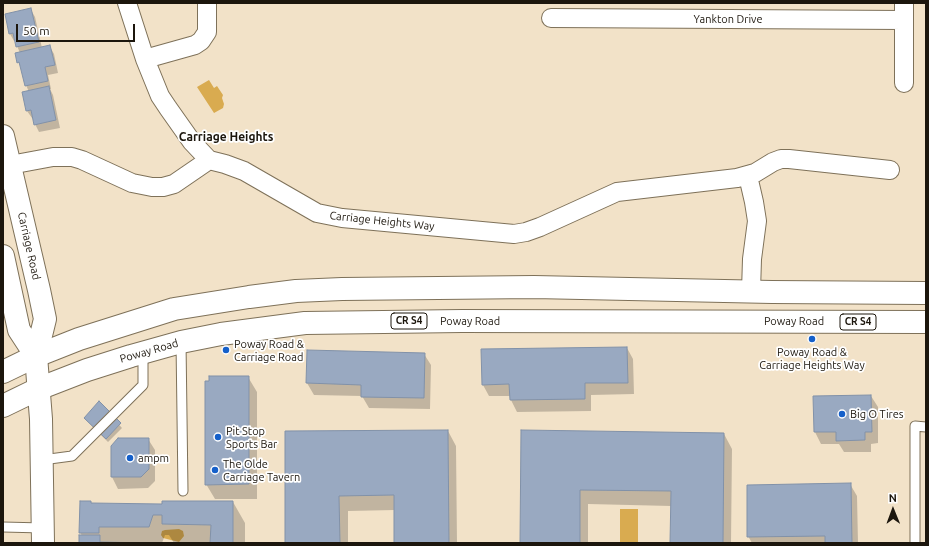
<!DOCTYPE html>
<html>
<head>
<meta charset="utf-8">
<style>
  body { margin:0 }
  #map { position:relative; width:929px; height:546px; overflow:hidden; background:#f2e2c8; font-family:Ubuntu,sans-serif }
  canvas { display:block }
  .frame { position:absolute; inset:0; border:4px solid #1c160d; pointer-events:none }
  .north { position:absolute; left:873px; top:490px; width:40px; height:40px; -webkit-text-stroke:3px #fff; paint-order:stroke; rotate:359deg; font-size:11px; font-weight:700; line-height:16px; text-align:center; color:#1c160d }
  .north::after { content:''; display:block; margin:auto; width:14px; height:18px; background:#1c160d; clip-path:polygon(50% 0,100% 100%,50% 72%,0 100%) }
  .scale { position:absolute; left:16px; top:24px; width:119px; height:18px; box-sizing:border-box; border:2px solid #1c160d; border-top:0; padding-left:5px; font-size:12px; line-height:14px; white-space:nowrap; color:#1c160d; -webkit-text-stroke:3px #fff; paint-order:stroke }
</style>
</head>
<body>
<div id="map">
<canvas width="929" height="546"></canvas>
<div class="frame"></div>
<div class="north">N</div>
<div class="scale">50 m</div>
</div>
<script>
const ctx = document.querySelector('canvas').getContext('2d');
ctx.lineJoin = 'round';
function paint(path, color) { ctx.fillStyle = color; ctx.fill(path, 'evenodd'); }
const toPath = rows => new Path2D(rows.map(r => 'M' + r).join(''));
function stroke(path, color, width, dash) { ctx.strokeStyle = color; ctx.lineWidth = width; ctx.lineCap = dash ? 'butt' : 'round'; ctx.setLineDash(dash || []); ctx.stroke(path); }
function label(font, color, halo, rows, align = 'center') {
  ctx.font = font + ' Ubuntu,sans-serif'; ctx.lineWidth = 3.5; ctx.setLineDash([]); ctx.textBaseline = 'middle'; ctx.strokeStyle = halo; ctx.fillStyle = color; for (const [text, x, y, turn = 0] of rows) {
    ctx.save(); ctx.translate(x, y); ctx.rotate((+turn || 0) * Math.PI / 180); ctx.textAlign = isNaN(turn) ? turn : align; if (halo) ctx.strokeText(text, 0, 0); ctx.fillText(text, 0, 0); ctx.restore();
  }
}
const water = toPath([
  [209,80,214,88,217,86,223,95,222,98,224,104,223,108,214,113,197,87],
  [620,509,638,509,638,543,620,543],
  [179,529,183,531,184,536,179,542,163,538,161,535,162,531,165,530]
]);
const shadow = toPath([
  [31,10,35,17,42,48,50,47,54,54,58,73,48,75,51,89,50,89,53,95,60,128,39,132,35,124,33,118,32,118,27,111,29,92,26,85,22,68,18,62,20,53,15,41,14,41,10,34],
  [627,348,633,359,634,394,591,395,591,411,517,412,511,400,511,396,489,396,483,385],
  [424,354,431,365,430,409,369,408,362,396,314,395,307,383],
  [248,377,257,392,257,499,215,499,206,484],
  [871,396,878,407,878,443,871,444,871,452,844,452,839,444,821,444,815,432,814,397],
  [99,403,122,428,108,442,87,421,85,418],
  [448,431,456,446,457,543,395,543,395,510,348,511,348,543,286,543,286,432],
  [522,431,724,434,732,449,731,543,671,543,671,506,588,504,588,543,521,543],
  [148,439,155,450,155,481,148,488,118,489,112,477],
  [850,484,857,496,858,543,752,543,748,536],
  [91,502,92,504,163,505,233,502,245,523,245,543,174,543,169,535,165,535,162,543,80,543,82,536,80,532]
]);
const building = toPath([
  [31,8,39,42,16,47,13,33,9,34,5,14,31,8],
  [50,45,55,65,45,67,48,81,25,86,19,62,17,63,15,53,50,45],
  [49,86,56,120,34,125,31,110,26,111,22,92,49,86],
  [627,347,628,383,585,383,585,399,510,400,509,384,482,385,481,349,627,347],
  [307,350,425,353,424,398,361,397,361,385,306,383,307,350],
  [209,376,249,376,249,484,205,485,205,381,209,381,209,376],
  [871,395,872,432,865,432,865,440,836,441,836,432,814,432,813,396,871,395],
  [99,401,121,423,106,439,84,418,99,401],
  [448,430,449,543,394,543,394,495,339,496,340,543,285,543,285,431,448,430],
  [521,430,724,433,723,543,670,543,671,491,580,490,580,543,520,543,521,430],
  [118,438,149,438,149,469,141,477,111,477,111,446,118,438],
  [851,483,852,543,825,543,825,536,747,537,747,485,851,483],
  [80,501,91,501,91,503,162,504,162,501,233,501,233,543,210,543,211,525,162,524,162,515,153,515,149,527,99,527,99,533,79,533,80,501],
  [79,535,100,535,100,542,149,543,79,543,79,535]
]);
const lane = toPath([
  [181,342,183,491],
  [42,460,72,456,143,385,143,353],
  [3,527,43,528],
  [915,543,915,426,926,427]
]);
const street = toPath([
  [127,3,145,59,160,96,168,108,192,142,209,160],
  [904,3,904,83],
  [551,18,904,20],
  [145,59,195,45,201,41,207,32,207,3],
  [10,165,53,157,72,157,82,160,132,183,152,187,163,187,174,184,209,160,225,164,244,171,317,213,342,218,514,234,526,232,540,227,617,192,737,178,755,173,773,162,781,159,789,159,890,170],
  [748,176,754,202,757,221,752,259,751,291]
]);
const secondary = toPath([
  [3,136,39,290,45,319,36,356,41,419,43,543],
  [3,256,19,330,36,356]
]);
const primary = toPath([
  [3,372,36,356,79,339,174,309,249,297,296,291,342,289,534,287,772,292,926,293],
  [3,406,38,389,87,370,131,356,181,342,221,334,305,323,462,321,926,322]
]);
const markers = [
  [812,339,4,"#1560ca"],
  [226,350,4,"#1560ca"],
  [842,414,4,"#1560ca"],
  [218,437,4,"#1560ca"],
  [130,458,4,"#1560ca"],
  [215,470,4,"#1560ca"]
];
const shields = [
  [409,321,36],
  [858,322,36]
];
const shieldNames = [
  ["CR S4",409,321],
  ["CR S4",858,322]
];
const streetNames = [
  ["Yankton Drive",728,19],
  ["Carriage Heights Way",382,221,6],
  ["Carriage Road",29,246,77],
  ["Poway Road",470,321],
  ["Poway Road",794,321],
  ["Poway Road",149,351,-16]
];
const poiNames = [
  ["Poway Road &",234,344],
  ["Carriage Road",234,357],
  ["Poway Road &",812,352,"center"],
  ["Carriage Heights Way",812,365,"center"],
  ["Big O Tires",850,414],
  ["Pit Stop",226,431],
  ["Sports Bar",226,444],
  ["ampm",138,458],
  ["The Olde",223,464],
  ["Carriage Tavern",223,477]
];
const neighbourhoodNames = [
  ["Carriage Heights",226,137]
];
paint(water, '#d9ab50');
paint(shadow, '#0003');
paint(building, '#99a9c1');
stroke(building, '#8191a8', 1);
stroke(lane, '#7e7159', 11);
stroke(street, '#7e7159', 20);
stroke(secondary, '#7e7159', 24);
stroke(primary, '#7e7159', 24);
stroke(lane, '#fff', 9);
stroke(street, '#fff', 18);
stroke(secondary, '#fff', 22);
stroke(primary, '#fff', 22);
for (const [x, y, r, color] of markers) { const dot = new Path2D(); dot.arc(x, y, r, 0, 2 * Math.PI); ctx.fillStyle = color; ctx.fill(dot); stroke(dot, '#fff', 1.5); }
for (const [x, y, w] of shields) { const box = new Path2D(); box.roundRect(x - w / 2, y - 8, w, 16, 3); ctx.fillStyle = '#fff'; ctx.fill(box); stroke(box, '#1c160d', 1); }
label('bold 10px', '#1c160d', null, shieldNames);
label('11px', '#1c160d', '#fff', streetNames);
label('11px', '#1c160d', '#fff', poiNames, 'left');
label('bold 12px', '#1c160d', '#fff', neighbourhoodNames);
</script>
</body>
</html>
